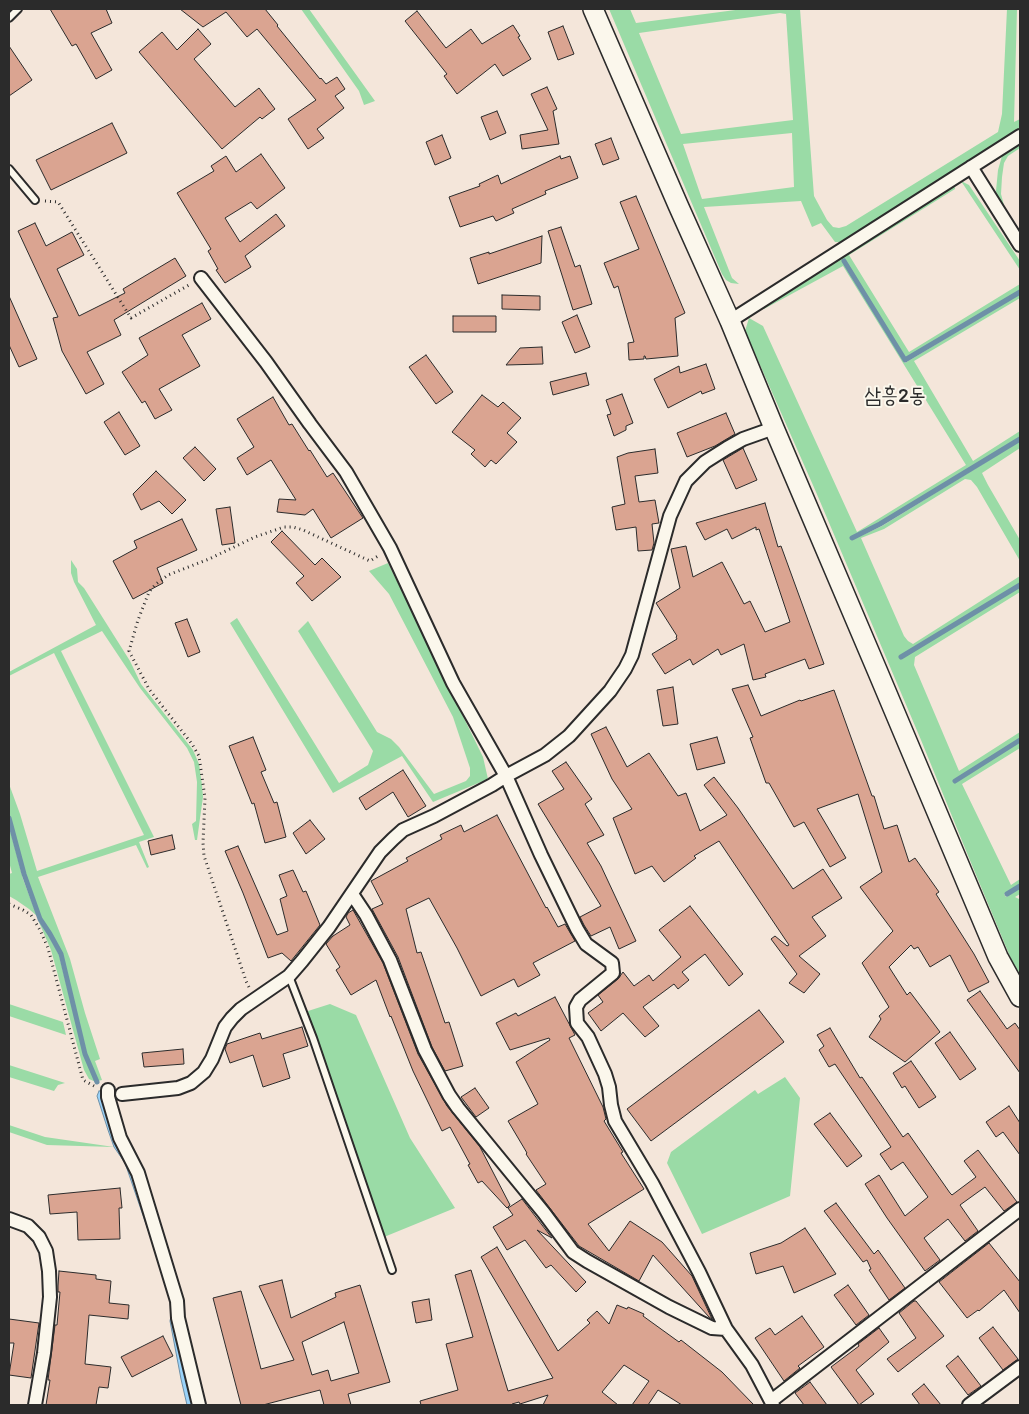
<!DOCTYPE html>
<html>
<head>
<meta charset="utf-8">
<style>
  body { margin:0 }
  #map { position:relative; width:1029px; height:1414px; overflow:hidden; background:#f4e6da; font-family:Itim,sans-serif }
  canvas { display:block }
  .frame { position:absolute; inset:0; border:10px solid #2b2b2b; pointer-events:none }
</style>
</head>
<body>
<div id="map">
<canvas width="1029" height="1414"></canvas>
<div class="frame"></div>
</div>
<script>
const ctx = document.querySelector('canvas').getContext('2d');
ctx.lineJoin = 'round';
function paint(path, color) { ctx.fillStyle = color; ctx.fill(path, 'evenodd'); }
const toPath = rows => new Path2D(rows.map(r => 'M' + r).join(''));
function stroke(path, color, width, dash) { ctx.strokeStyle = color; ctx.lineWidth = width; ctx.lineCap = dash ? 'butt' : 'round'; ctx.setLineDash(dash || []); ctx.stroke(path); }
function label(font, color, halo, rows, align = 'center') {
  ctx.font = font + ' Itim,"Poor Story",sans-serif'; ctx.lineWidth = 4; ctx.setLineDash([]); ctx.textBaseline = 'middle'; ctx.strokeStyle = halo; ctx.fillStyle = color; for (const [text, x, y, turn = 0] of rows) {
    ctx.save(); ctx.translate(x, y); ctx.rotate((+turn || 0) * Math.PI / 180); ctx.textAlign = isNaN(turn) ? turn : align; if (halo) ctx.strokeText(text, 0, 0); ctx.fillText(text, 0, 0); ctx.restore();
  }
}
const green = toPath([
  [301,9,309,9,375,101,364,105,359,91],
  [609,9,630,9,636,23,743,9,800,9,814,196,827,220,833,227,839,228,846,226,998,132,1002,114,1007,9,1017,9,1014,122,1020,119,1020,132,937,180,891,212,840,242,835,242,821,223,812,227,801,201,704,207,732,278,739,284,731,283,726,280,722,274],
  [780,13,786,14,793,120,681,134,639,33],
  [792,133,794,187,702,199,683,144],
  [1020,140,1020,148,1008,156,1004,163,1002,177,1001,194,1005,209,1020,233,1020,243,999,209,996,191,998,170,1002,156,1005,151],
  [954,181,955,189,849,255,909,352,1020,284,1020,290,906,358,844,261,842,260,905,363,1020,294,1020,298,914,361,973,461,1020,431,1020,438,880,524,850,538,852,540,882,526,1020,441,1020,448,982,473,988,485,1020,540,1020,561,977,487,971,480,965,479,884,529,861,538,904,636,908,641,913,644,1020,576,1020,584,899,657,901,659,1020,586,1020,592,915,657,914,665,959,771,1020,732,1020,739,954,780,955,782,1020,742,1020,748,962,784,1011,885,1020,879,1020,884,1004,894,1006,897,1020,888,1020,894,1015,897,1019,899,1020,901,1020,974,1011,959,969,858,921,740,816,492,745,331,749,318,763,326,857,532,966,465,843,266,764,309,757,308],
  [961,181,969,185,1020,261,1020,270],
  [71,560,77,569,78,582,84,588,130,661,141,684,193,750,199,764,202,785,203,797,201,811,197,840,195,840,192,824,196,821,197,782,194,762,187,748,140,688,102,631,61,651,154,837,139,842,149,867,147,868,136,845,38,877,70,959,85,1013,100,1059,95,1061,102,1080,98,1081,87,1054,62,954,51,933,41,918,25,874,9,812,9,784,20,814,37,871,144,835,54,653,9,676,9,672,96,625,74,582,71,573],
  [388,563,483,757,488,779,433,802,402,756,333,793,230,623,237,618,339,783,368,765,373,751,298,631,308,621,377,732,391,739,399,747,434,794,466,781,470,776,470,768,453,717,389,594,369,571],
  [9,826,23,879,37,916,29,909,16,900,9,896,9,874,12,873,9,862],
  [38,920,49,936,59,955,84,1056,96,1082,89,1079,84,1070,51,950],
  [9,1004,63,1022,66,1035,9,1016],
  [330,1004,356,1015,410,1138,455,1208,384,1237,308,1016,308,1011],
  [9,1065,65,1083,58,1085,54,1091,9,1077],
  [785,1077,800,1098,790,1196,702,1234,667,1163,671,1152,755,1090,758,1094],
  [9,1125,45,1137,114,1147,47,1145,9,1132]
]);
const water = toPath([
  [99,1091,102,1091,124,1150,175,1305,194,1405,187,1405,181,1379,170,1321,172,1311,170,1294,125,1163,114,1147,108,1130,97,1096,99,1091]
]);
const stream = toPath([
  [844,261,905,360,1020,292],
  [852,538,880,524,1020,439],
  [901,657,1020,585],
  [955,781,1020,740],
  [9,818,24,874,40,919,50,934,61,954,85,1054,97,1082],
  [1007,894,1020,886]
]);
const building = toPath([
  [50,9,106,9,112,23,91,33,112,70,96,79,76,44,72,46,50,9],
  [180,9,265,9,278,25,277,26,320,79,321,78,326,84,337,77,345,89,335,96,344,108,317,129,324,138,308,149,288,119,316,100,257,29,247,37,226,12,203,27,180,9],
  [417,11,446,48,471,29,482,44,513,25,520,36,518,37,531,59,503,76,495,64,457,94,444,76,447,74,405,21,417,11],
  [563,26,574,54,558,60,548,32,563,26],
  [198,29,211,44,194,59,235,107,259,88,275,109,262,119,260,117,222,149,139,52,162,32,177,50,198,29],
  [9,46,32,80,9,96,9,46],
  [547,87,557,109,553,111,559,144,522,149,520,135,548,130,531,94,547,87],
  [497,111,506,133,490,140,481,117,497,111],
  [112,123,127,153,51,190,36,160,112,123],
  [442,135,451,158,435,165,426,142,442,135],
  [611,138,619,159,603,165,595,144,611,138],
  [261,154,285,188,257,209,251,202,225,218,240,242,276,214,285,226,245,256,251,267,225,283,216,270,218,269,208,251,211,249,177,193,214,171,211,166,226,156,236,172,261,154],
  [560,156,561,159,570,156,578,178,545,191,546,194,512,209,514,213,496,221,493,216,460,227,449,197,480,186,479,184,498,175,501,184,560,156],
  [636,196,685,313,675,318,678,356,646,359,645,356,644,356,644,359,629,360,628,343,634,342,618,286,614,288,604,263,639,249,620,202,636,196],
  [35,223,46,246,72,232,84,255,57,269,79,316,125,293,123,289,175,258,186,276,114,320,121,335,87,352,104,384,86,394,62,351,53,318,58,317,18,231,35,223],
  [561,227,575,267,580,265,592,304,573,310,548,231,561,227],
  [542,236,541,263,478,284,470,258,489,252,489,254,542,236],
  [502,295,540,296,540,310,502,309,502,295],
  [9,296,37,359,19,367,9,345,9,296],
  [202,303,211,319,182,335,200,366,159,389,172,410,155,419,145,401,142,403,122,372,148,355,139,338,202,303],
  [577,315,590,347,575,353,562,322,577,315],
  [453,316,496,316,496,332,453,332,453,316],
  [542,347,543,364,506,365,520,348,542,347],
  [426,355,453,392,436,404,409,367,426,355],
  [706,364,715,389,702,394,701,391,668,408,654,379,679,366,680,373,706,364],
  [586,373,589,385,553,395,550,382,586,373],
  [622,394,633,423,626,426,626,430,614,436,607,415,611,414,606,400,622,394],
  [482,395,498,407,503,402,521,418,507,433,517,442,496,464,491,460,485,467,471,454,475,450,452,432,482,395],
  [273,397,289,425,292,424,309,451,310,450,327,477,333,473,363,518,331,538,313,509,305,515,277,512,279,499,296,500,271,460,247,475,237,458,254,447,237,419,273,397],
  [119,412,140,446,125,455,104,422,119,412],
  [726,413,735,434,715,446,687,457,677,433,726,413],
  [195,447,216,469,204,481,183,458,195,447],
  [743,448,757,480,736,489,723,460,743,448],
  [655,449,658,473,635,476,639,502,655,500,659,523,652,524,654,543,652,550,638,551,636,527,616,530,612,507,625,504,617,457,628,453,655,449],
  [156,471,186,500,172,514,159,501,141,510,133,494,156,471],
  [765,503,778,547,781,546,824,664,809,669,805,659,765,674,766,677,753,680,744,644,721,655,718,649,693,665,690,659,665,674,652,654,677,639,676,637,677,636,656,603,680,588,671,549,686,546,693,577,722,562,744,604,750,601,765,632,790,622,759,529,756,530,756,527,732,539,727,529,705,540,696,523,765,503],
  [230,507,235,543,222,545,216,509,230,507],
  [182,519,197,550,157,568,163,583,133,599,113,561,137,548,134,541,182,519],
  [282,531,315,565,322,558,341,577,312,601,296,583,304,576,271,542,282,531],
  [187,619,200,652,188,657,175,623,187,619],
  [748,685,761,716,800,700,801,701,834,690,872,796,874,796,884,829,897,825,909,862,915,858,939,892,936,894,974,954,989,982,969,992,950,955,930,967,918,947,914,949,911,945,889,967,907,995,910,992,940,1032,905,1062,869,1037,881,1019,879,1016,889,1007,862,963,893,931,860,887,882,872,858,794,817,809,846,858,830,867,804,822,794,827,769,783,766,783,750,738,753,737,732,689,748,685],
  [673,687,678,724,663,726,657,690,673,687],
  [606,727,627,767,649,753,678,796,686,793,700,831,727,815,704,785,714,777,738,808,793,889,823,869,842,898,812,917,826,936,799,956,820,974,804,993,789,983,797,974,771,939,775,936,787,946,789,945,719,841,694,856,696,858,664,882,652,866,635,874,613,818,632,809,612,779,591,734,606,727],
  [253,737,266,770,261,772,274,803,277,802,286,837,265,843,254,803,252,804,229,746,253,737],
  [717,737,725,763,697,770,690,744,717,737],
  [566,762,592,799,585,804,604,835,587,843,601,866,636,941,619,949,610,927,591,936,584,925,580,917,601,906,538,804,564,789,552,771,566,762],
  [403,770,426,806,408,817,393,792,366,810,359,798,403,770],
  [497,815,546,908,547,907,558,927,565,924,575,941,533,963,540,975,518,987,514,979,481,996,457,948,429,898,406,909,417,953,421,952,445,1023,449,1022,463,1066,445,1071,432,1047,398,957,372,909,383,904,371,881,408,861,406,858,442,839,440,835,461,825,464,832,497,815],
  [310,820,325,839,306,854,293,833,310,820],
  [172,835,175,849,151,855,148,841,172,835],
  [238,846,277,935,288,931,280,899,287,896,279,875,293,870,303,892,306,891,320,925,291,961,282,953,268,958,243,893,225,851,238,846],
  [690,906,743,974,729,986,705,954,682,972,689,980,678,989,674,984,643,1007,659,1026,645,1037,623,1013,601,1031,588,1013,603,1002,598,995,618,979,623,972,634,986,649,975,653,981,681,957,659,930,690,906],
  [353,910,383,963,418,1054,447,1106,480,1147,510,1205,507,1208,482,1181,478,1183,468,1165,470,1164,450,1127,442,1131,413,1071,391,1016,390,1017,376,980,351,995,336,970,340,967,326,944,333,936,350,925,346,917,348,913,353,910],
  [980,991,1007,1029,1015,1023,1020,1030,1020,1073,967,1000,980,991],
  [555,997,575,1035,569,1038,603,1107,606,1119,604,1121,623,1152,621,1153,644,1189,588,1224,609,1251,630,1221,662,1242,692,1276,712,1319,709,1317,653,1255,639,1281,579,1246,536,1190,546,1184,526,1154,527,1153,508,1121,538,1104,516,1062,550,1040,549,1038,510,1050,496,1023,516,1013,518,1016,555,997],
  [759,1010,784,1042,651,1141,627,1109,759,1010],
  [302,1027,308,1046,283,1054,290,1078,263,1087,253,1055,230,1063,225,1049,227,1044,260,1033,262,1039,302,1027],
  [830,1028,860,1078,862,1077,903,1137,908,1133,950,1193,952,1195,976,1177,964,1161,978,1150,1017,1202,1004,1211,985,1187,960,1205,978,1231,965,1241,948,1219,924,1238,940,1260,925,1271,887,1218,865,1184,879,1175,905,1216,928,1197,903,1162,891,1170,880,1154,891,1147,835,1064,829,1067,819,1050,824,1046,817,1035,830,1028],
  [950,1032,976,1069,960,1080,935,1043,950,1032],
  [183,1049,184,1064,144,1067,142,1053,183,1049],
  [911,1061,936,1097,919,1108,905,1086,902,1088,893,1073,911,1061],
  [475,1088,489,1108,476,1117,461,1097,475,1088],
  [1009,1106,1020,1123,1020,1155,1003,1132,996,1137,986,1122,1009,1106],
  [830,1113,862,1156,847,1167,814,1124,830,1113],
  [120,1188,122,1208,119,1208,120,1239,78,1240,77,1212,50,1214,48,1195,120,1188],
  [522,1199,552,1238,537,1230,586,1282,576,1292,551,1265,546,1268,525,1240,507,1250,493,1227,513,1215,508,1208,522,1199],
  [836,1203,874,1254,878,1250,905,1288,889,1300,869,1270,871,1269,867,1260,863,1262,824,1211,836,1203],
  [805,1228,836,1274,794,1293,783,1266,756,1274,750,1253,781,1243,805,1228],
  [989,1243,1020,1282,1020,1313,1004,1290,979,1311,978,1310,967,1318,939,1282,989,1243],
  [497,1247,558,1351,590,1323,587,1320,597,1311,609,1324,617,1305,627,1309,628,1307,644,1314,643,1316,679,1342,681,1340,722,1372,754,1405,682,1405,658,1390,648,1405,632,1405,649,1381,624,1365,602,1392,618,1405,543,1405,548,1395,520,1404,519,1402,512,1404,512,1405,421,1405,420,1401,458,1390,446,1344,473,1337,455,1275,471,1270,508,1391,553,1378,481,1257,497,1247],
  [59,1271,96,1275,96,1279,111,1281,109,1303,129,1305,128,1319,89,1315,85,1364,111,1367,108,1388,99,1387,96,1405,46,1405,50,1380,48,1380,55,1325,57,1325,60,1292,58,1292,58,1286,59,1271],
  [282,1280,291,1318,336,1297,335,1293,360,1285,390,1382,348,1394,351,1405,324,1405,320,1390,263,1405,241,1405,213,1298,241,1291,261,1369,294,1360,259,1286,282,1280],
  [344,1322,359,1373,331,1381,328,1370,312,1375,302,1342,344,1322],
  [848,1285,869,1315,856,1325,834,1295,848,1285],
  [429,1299,432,1320,416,1323,412,1302,429,1299],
  [914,1301,916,1301,944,1336,898,1372,887,1359,916,1338,899,1313,914,1301],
  [802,1316,824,1347,798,1366,800,1368,784,1381,755,1338,770,1328,775,1335,802,1316],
  [9,1319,39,1323,31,1378,9,1375,14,1343,9,1343,9,1319],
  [993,1327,1018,1359,1003,1370,979,1338,993,1327],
  [879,1328,889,1342,856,1370,874,1394,859,1405,831,1367,859,1346,858,1344,879,1328],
  [163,1336,173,1356,132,1377,121,1357,163,1336],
  [958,1356,981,1386,968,1395,946,1366,958,1356],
  [810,1382,827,1405,804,1405,795,1393,810,1382],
  [924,1384,941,1405,920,1405,912,1394,924,1384]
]);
const path = toPath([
  [45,201,58,202,131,318,189,285],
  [9,904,23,910,31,915,40,930,48,948,83,1080,94,1086],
  [249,987,246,981,204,856,203,843,205,798,199,756,192,744,149,689,129,651,138,620,149,592,156,584,168,575,209,559,255,537,284,527,293,527,303,530,370,561,378,556]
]);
const lane = toPath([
  [9,18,18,9],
  [9,169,35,200],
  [289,976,313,1038,392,1270]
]);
const street = toPath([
  [971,167,1020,245],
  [201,278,266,362,310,424,346,472,390,548,453,683,506,776,541,855,577,929,586,944,612,963,613,973,580,1000,576,1007,577,1023,588,1037,605,1074,609,1087,611,1105,615,1121,652,1183,699,1272,726,1329,752,1365,773,1405],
  [730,321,1020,136],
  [352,894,366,915,390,960,425,1050,449,1095,458,1108,544,1213,573,1252,587,1261,669,1307,712,1328,726,1329],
  [108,1090,108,1097,120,1138,138,1173,177,1301,178,1318,199,1405],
  [122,1094,178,1088,191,1083,204,1072,212,1059,225,1027,232,1018,241,1009,289,976,302,961,329,927,380,852,393,839,403,830,434,816,492,785,506,776,545,755,569,736,610,691,625,669,632,655,670,516,686,481,705,462,727,448,743,439,774,428],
  [9,1219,28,1226,39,1237,46,1251,49,1271,50,1297,44,1353,35,1405],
  [771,1401,1020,1209],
  [969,1405,1020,1367]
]);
const secondary = toPath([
  [593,9,678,205,730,321,774,428,877,670,998,957,1020,997]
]);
const quarterNames = [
  ["삼흥2동",895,397]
];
paint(green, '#9adba6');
paint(water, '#9ad3fa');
stroke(water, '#6e90a7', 1);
stroke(stream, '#6e90a7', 5);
paint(building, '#daa491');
stroke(building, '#2b2b2b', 1);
stroke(lane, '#2b2b2b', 10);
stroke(street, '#2b2b2b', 16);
stroke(secondary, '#2b2b2b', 22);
stroke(path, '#2b2b2b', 3, [1, 4]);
stroke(lane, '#fbf7ec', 6);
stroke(street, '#fbf7ec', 12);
stroke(secondary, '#fbf7ec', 19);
label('21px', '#2b2b2b', '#fbf7ec', quarterNames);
</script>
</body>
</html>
